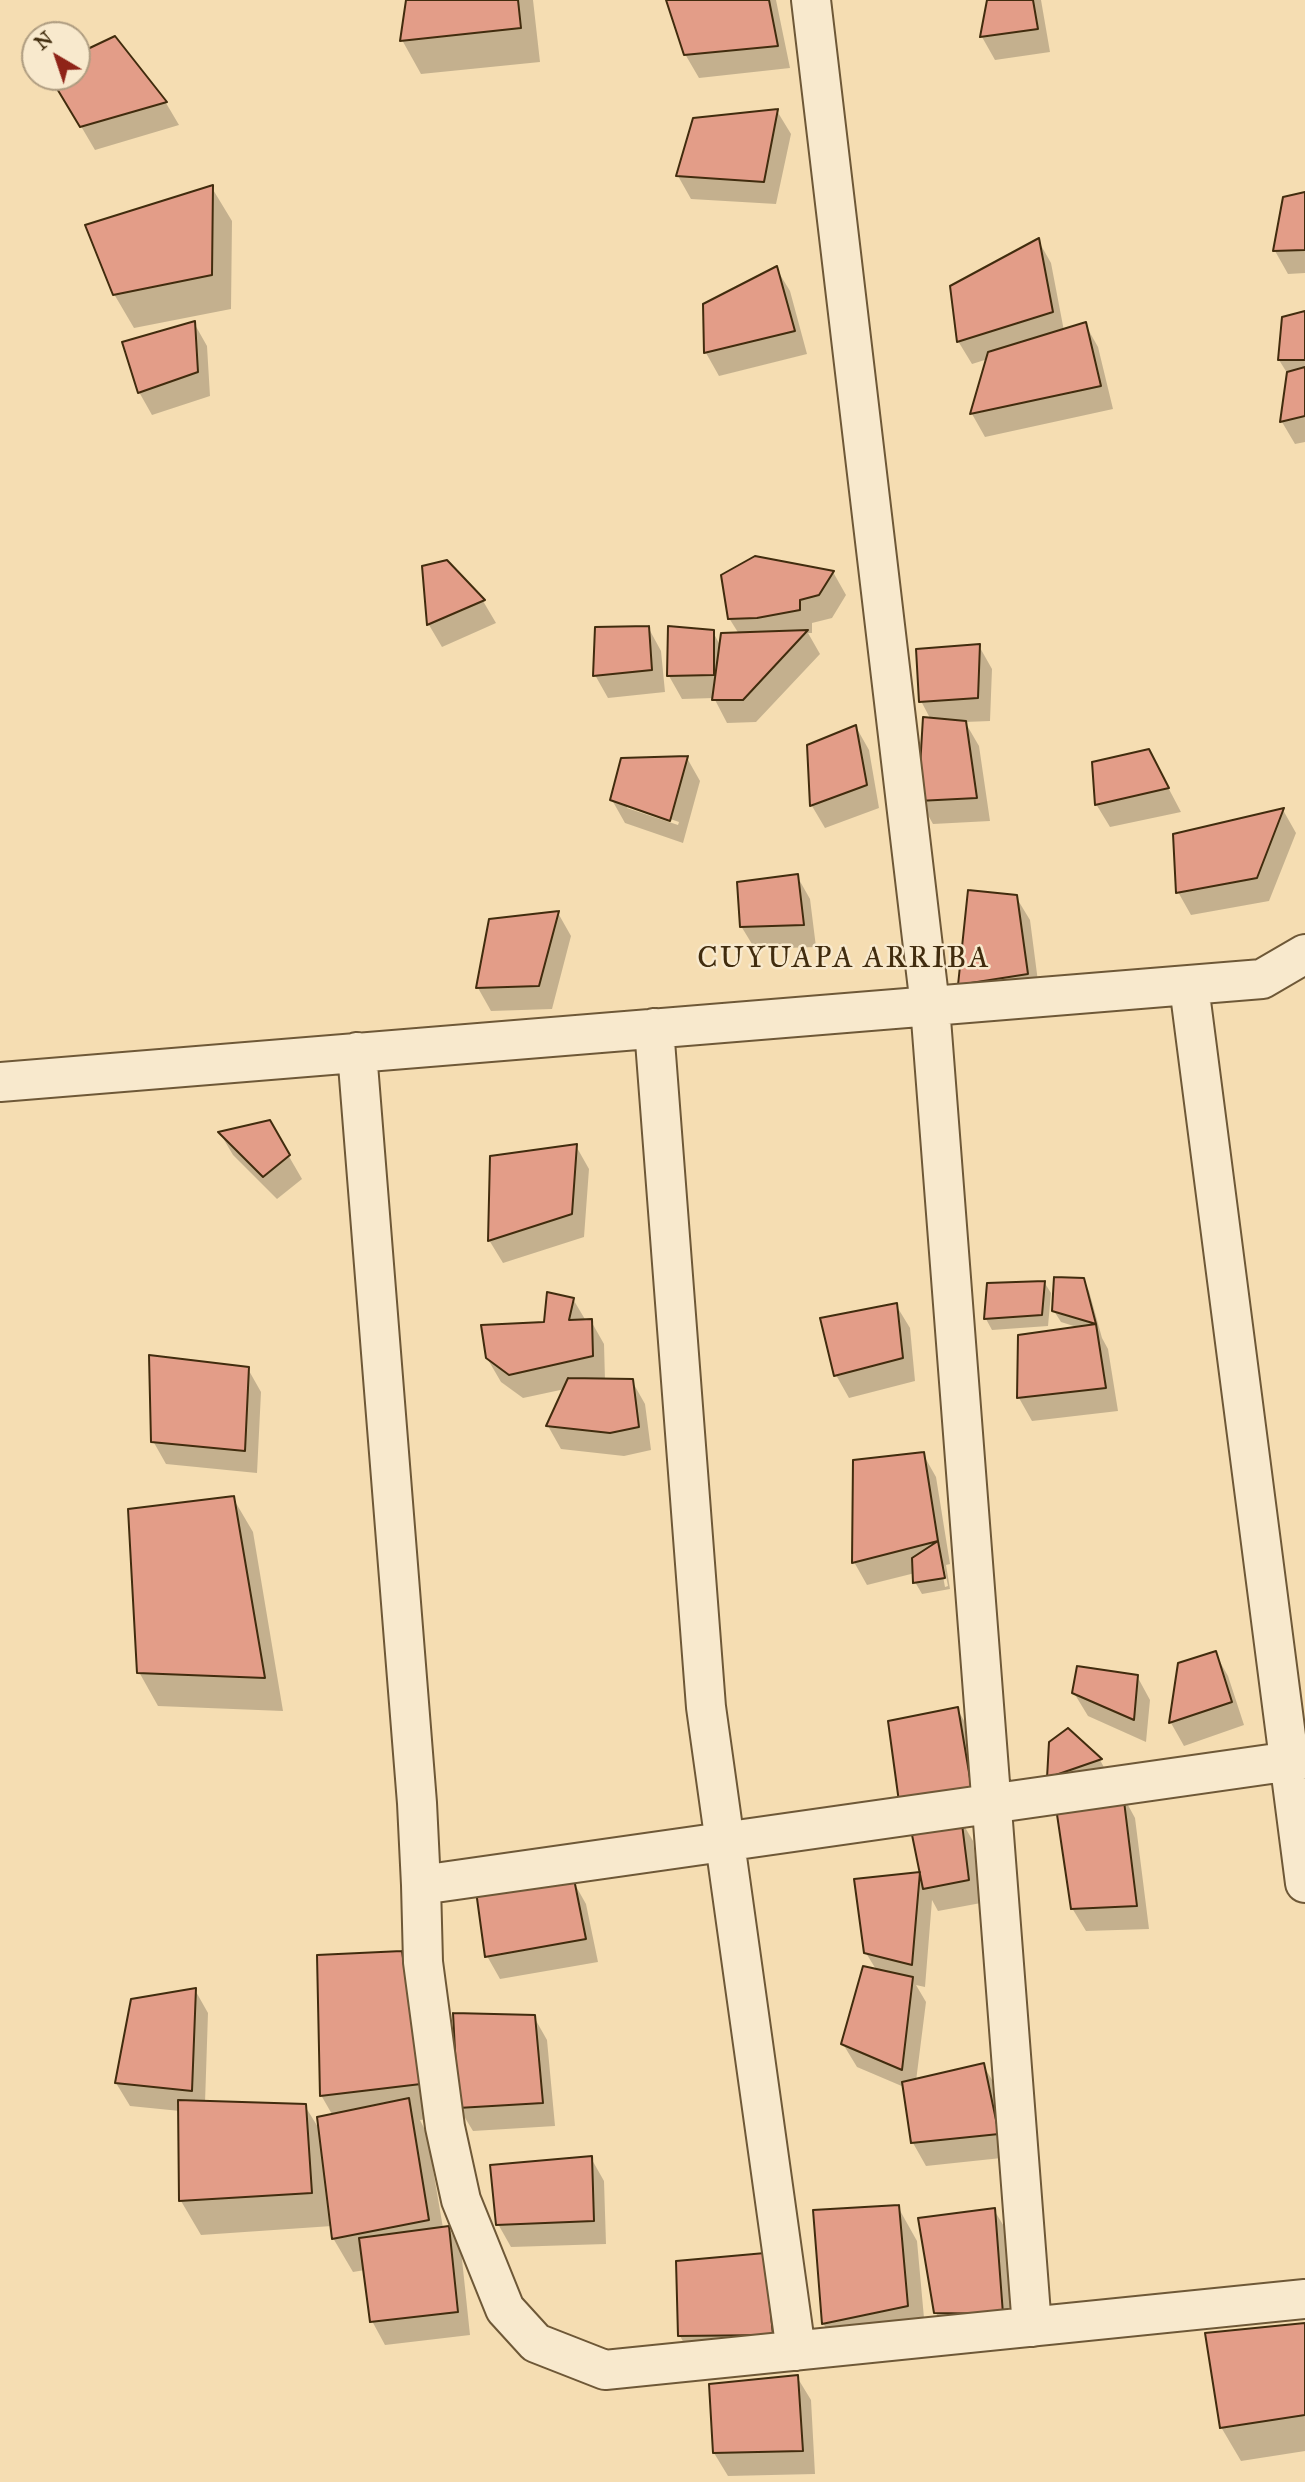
<!DOCTYPE html>
<html>
<head>
<meta charset="utf-8">
<style>
  body { margin:0 }
  #map { position:relative; width:1305px; height:2482px; overflow:hidden; background:#f5ddb2; font-family:"IM FELL Great Primer",serif }
  canvas { display:block }
  .north { position:absolute; left:21px; top:21px; width:70px; height:70px; box-sizing:border-box; background:#f8e9cd; border:2px solid #af9d81; border-radius:50%; rotate:321deg; font-size:19px; font-weight:700; line-height:28px; text-align:center; color:#412c0e }
  .north::after { content:''; display:block; margin:auto; width:24px; height:32px; background:#8f2418; clip-path:polygon(50% 0,100% 100%,50% 72%,0 100%) }
</style>
</head>
<body>
<div id="map">
<canvas width="1305" height="2482"></canvas>
<div class="north">N</div>
</div>
<script>
const ctx = document.querySelector('canvas').getContext('2d');
ctx.lineJoin = 'round';
function paint(path, color) { ctx.fillStyle = color; ctx.fill(path, 'evenodd'); }
const toPath = rows => new Path2D(rows.map(r => 'M' + r).join(''));
function stroke(path, color, width, dash) { ctx.strokeStyle = color; ctx.lineWidth = width; ctx.lineCap = dash ? 'butt' : 'round'; ctx.setLineDash(dash || []); ctx.stroke(path); }
function label(font, color, halo, rows, align = 'center') {
  ctx.font = font + ' "IM FELL Great Primer",serif'; ctx.lineWidth = 5; ctx.setLineDash([]); ctx.textBaseline = 'middle'; ctx.strokeStyle = halo; ctx.fillStyle = color; for (const [text, x, y, turn = 0] of rows) {
    ctx.save(); ctx.translate(x, y); ctx.rotate((+turn || 0) * Math.PI / 180); ctx.textAlign = isNaN(turn) ? turn : align; if (halo) ctx.strokeText(text, 0, 0); ctx.fillText(text, 0, 0); ctx.restore();
  }
}
const shadow = toPath([
  [407,0,533,0,540,62,421,74,402,40],
  [668,0,776,0,790,68,699,78,685,54],
  [989,0,1041,0,1050,52,995,60,982,37],
  [114,39,166,103,179,125,95,150,52,77,77,77,77,56],
  [777,111,791,134,776,204,691,199,678,176],
  [212,188,232,221,231,309,134,328,114,294],
  [1305,194,1305,273,1288,274,1275,251,1285,199],
  [1038,240,1051,263,1064,331,1085,324,1098,347,1113,409,985,437,972,414,988,359,972,364,958,341],
  [776,268,790,291,807,354,719,376,706,353,704,305],
  [1305,313,1305,442,1295,444,1282,422,1289,376,1279,360],
  [194,323,207,346,210,396,152,415,139,392],
  [756,558,833,572,846,595,832,618,812,623,812,633,808,633,820,654,756,722,727,723,714,698,682,699,669,676,713,632,721,647,739,634,729,618],
  [424,567,483,601,496,623,442,647,429,625],
  [648,627,661,651,665,692,608,698,595,675],
  [979,646,992,669,990,721,965,722,979,746,990,821,933,824,920,801,931,720,921,701],
  [856,727,869,750,879,808,825,828,812,806,808,746],
  [687,758,700,781,683,843,625,823,612,800],
  [627,804,679,822,678,825,627,808],
  [1161,774,1181,812,1110,827,1096,804],
  [1283,810,1296,833,1269,901,1191,915,1178,892],
  [797,876,810,899,816,947,755,949,741,926],
  [1016,897,1030,920,1040,997,960,984],
  [558,913,571,936,552,1009,491,1011,478,988,490,921],
  [269,1122,302,1179,277,1199,233,1155,220,1133],
  [576,1146,589,1169,584,1237,503,1263,489,1240],
  [1083,1279,1089,1291,1102,1338,1108,1349,1118,1411,1032,1421,1019,1398,1019,1336,1080,1328,1061,1322,1054,1311],
  [1044,1282,1051,1293,1048,1326,992,1330,986,1319],
  [573,1299,586,1321,591,1321,604,1344,605,1380,632,1381,645,1404,651,1450,624,1456,561,1449,548,1426,565,1389,523,1398,501,1382,487,1358,546,1323],
  [896,1305,910,1328,915,1381,849,1398,836,1375],
  [248,1369,261,1392,257,1473,166,1464,153,1441],
  [923,1454,936,1477,950,1564,946,1565,950,1589,922,1594,915,1582,915,1573,867,1585,854,1562],
  [941,1566,944,1566,948,1586,945,1587],
  [233,1498,253,1532,283,1711,158,1706,139,1672],
  [1215,1653,1228,1676,1244,1725,1184,1746,1171,1723,1179,1664],
  [1137,1676,1150,1700,1146,1742,1088,1716,1074,1693],
  [957,1709,971,1732,984,1813,959,1817,973,1841,981,1903,938,1911,932,1900,925,1987,916,1985,926,2002,916,2081,983,2065,997,2088,1011,2157,926,2166,913,2143,904,2087,857,2067,843,2044,877,1971,866,1953,856,1881,922,1873],
  [1068,1730,1100,1760,1106,1771,1049,1777],
  [1122,1794,1135,1818,1149,1929,1086,1931,1072,1908],
  [573,1881,586,1904,598,1962,500,1979,487,1956],
  [401,1953,420,1987,439,2118,420,2120,427,2134,443,2228,448,2227,461,2250,470,2335,385,2345,372,2321,365,2270,353,2272,333,2238,332,2226,201,2235,181,2201,180,2111,130,2106,116,2083,132,2000,195,1990,208,2013,205,2103,305,2106,321,2132,333,2116,321,2095],
  [534,2017,547,2040,555,2126,473,2131,459,2108],
  [591,2158,604,2181,606,2244,511,2247,498,2224],
  [898,2207,917,2241,926,2340,843,2357,823,2323],
  [994,2210,1008,2233,1015,2337,949,2336,936,2313],
  [764,2255,785,2358,693,2359,680,2336],
  [1305,2324,1305,2451,1241,2461,1221,2427],
  [797,2377,811,2400,815,2474,728,2476,714,2453]
]);
const building = toPath([
  [406,0,518,0,521,28,400,41,406,0],
  [666,0,769,0,778,46,684,55,666,0],
  [987,0,1033,0,1038,29,980,37,987,0],
  [115,36,167,102,80,127,50,77,77,77,77,54,115,36],
  [778,109,764,182,676,176,693,118,778,109],
  [213,185,212,275,113,295,85,225,213,185],
  [1305,192,1305,250,1273,251,1283,197,1305,192],
  [1039,238,1053,312,957,342,950,286,1039,238],
  [777,266,795,331,704,353,703,304,777,266],
  [1305,311,1305,360,1278,360,1282,317,1305,311],
  [195,321,198,372,138,393,122,342,195,321],
  [1086,322,1101,386,970,414,988,352,1086,322],
  [1305,367,1305,416,1280,422,1287,372,1305,367],
  [755,556,834,571,819,595,800,600,800,610,757,618,728,619,721,575,755,556],
  [447,560,485,600,427,625,422,566,447,560],
  [649,626,652,670,593,676,595,627,649,626],
  [668,626,714,630,714,675,667,676,668,626],
  [808,630,743,700,712,700,721,633,808,630],
  [980,644,978,698,919,702,916,649,980,644],
  [923,717,966,721,977,798,918,801,923,717],
  [856,725,867,785,810,806,807,745,856,725],
  [1149,749,1169,788,1095,805,1092,762,1149,749],
  [688,756,670,821,610,800,621,758,688,756],
  [1284,808,1257,878,1176,893,1173,834,1284,808],
  [798,874,804,925,740,927,737,882,798,874],
  [968,890,1017,895,1028,974,958,985,968,890],
  [559,911,539,986,476,988,489,919,559,911],
  [270,1120,290,1155,263,1177,218,1132,270,1120],
  [577,1144,572,1214,488,1241,490,1156,577,1144],
  [1054,1277,1084,1278,1096,1324,1052,1311,1054,1277],
  [1045,1281,1042,1315,984,1319,987,1283,1045,1281],
  [547,1292,574,1298,569,1320,592,1319,593,1356,509,1375,486,1358,481,1325,544,1322,547,1292],
  [897,1303,903,1358,834,1376,820,1318,897,1303],
  [1096,1324,1106,1388,1017,1398,1018,1335,1096,1324],
  [149,1355,249,1367,245,1451,151,1442,149,1355],
  [568,1378,633,1379,639,1427,610,1433,546,1426,568,1378],
  [924,1452,938,1541,852,1563,853,1460,924,1452],
  [234,1496,265,1678,137,1673,128,1509,234,1496],
  [938,1541,945,1578,913,1583,912,1558,938,1541],
  [1216,1651,1232,1702,1169,1723,1178,1663,1216,1651],
  [1077,1666,1138,1675,1134,1720,1072,1693,1077,1666],
  [958,1707,972,1790,899,1802,888,1721,958,1707],
  [1068,1728,1102,1759,1047,1778,1049,1742,1068,1728],
  [1123,1793,1137,1906,1071,1909,1055,1801,1123,1793],
  [961,1816,969,1880,923,1889,910,1825,961,1816],
  [920,1872,912,1965,864,1953,854,1879,920,1872],
  [574,1879,586,1939,485,1957,476,1891,574,1879],
  [402,1951,421,2084,320,2096,317,1955,402,1951],
  [863,1966,913,1977,902,2070,841,2044,863,1966],
  [196,1988,192,2091,115,2083,131,1999,196,1988],
  [453,2013,535,2015,543,2103,458,2108,453,2013],
  [984,2063,999,2134,911,2143,902,2082,984,2063],
  [409,2098,429,2220,332,2239,317,2117,409,2098],
  [178,2100,306,2104,312,2193,179,2201,178,2100],
  [592,2156,594,2221,496,2225,490,2165,592,2156],
  [899,2205,908,2306,822,2324,813,2210,899,2205],
  [995,2208,1003,2314,934,2313,918,2218,995,2208],
  [449,2226,458,2312,370,2322,359,2238,449,2226],
  [765,2253,773,2335,678,2336,676,2261,765,2253],
  [1305,2323,1305,2415,1220,2428,1205,2333,1305,2323],
  [798,2375,803,2451,713,2453,709,2384,798,2375]
]);
const street = toPath([
  [811,0,930,1006,1032,2327],
  [1189,986,1305,1883],
  [654,1028,706,1707,796,2351],
  [357,1052,417,1803,421,1885,1305,1759],
  [0,1082,1262,979,1305,954],
  [421,1885,423,1962,445,2127,461,2200,505,2309,536,2343,605,2370,1305,2299]
]);
const quarterNames = [
  ["CUYUAPA ARRIBA",844,960]
];
paint(shadow, '#0003');
paint(building, '#e39d88');
stroke(building, '#412c0e', 2);
stroke(street, '#6e5837', 42);
stroke(street, '#f8e9cd', 38);
ctx.letterSpacing = '2px';
label('30px', '#412c0e', '#f8e9cd', quarterNames);
ctx.letterSpacing = '0px';
</script>
</body>
</html>
